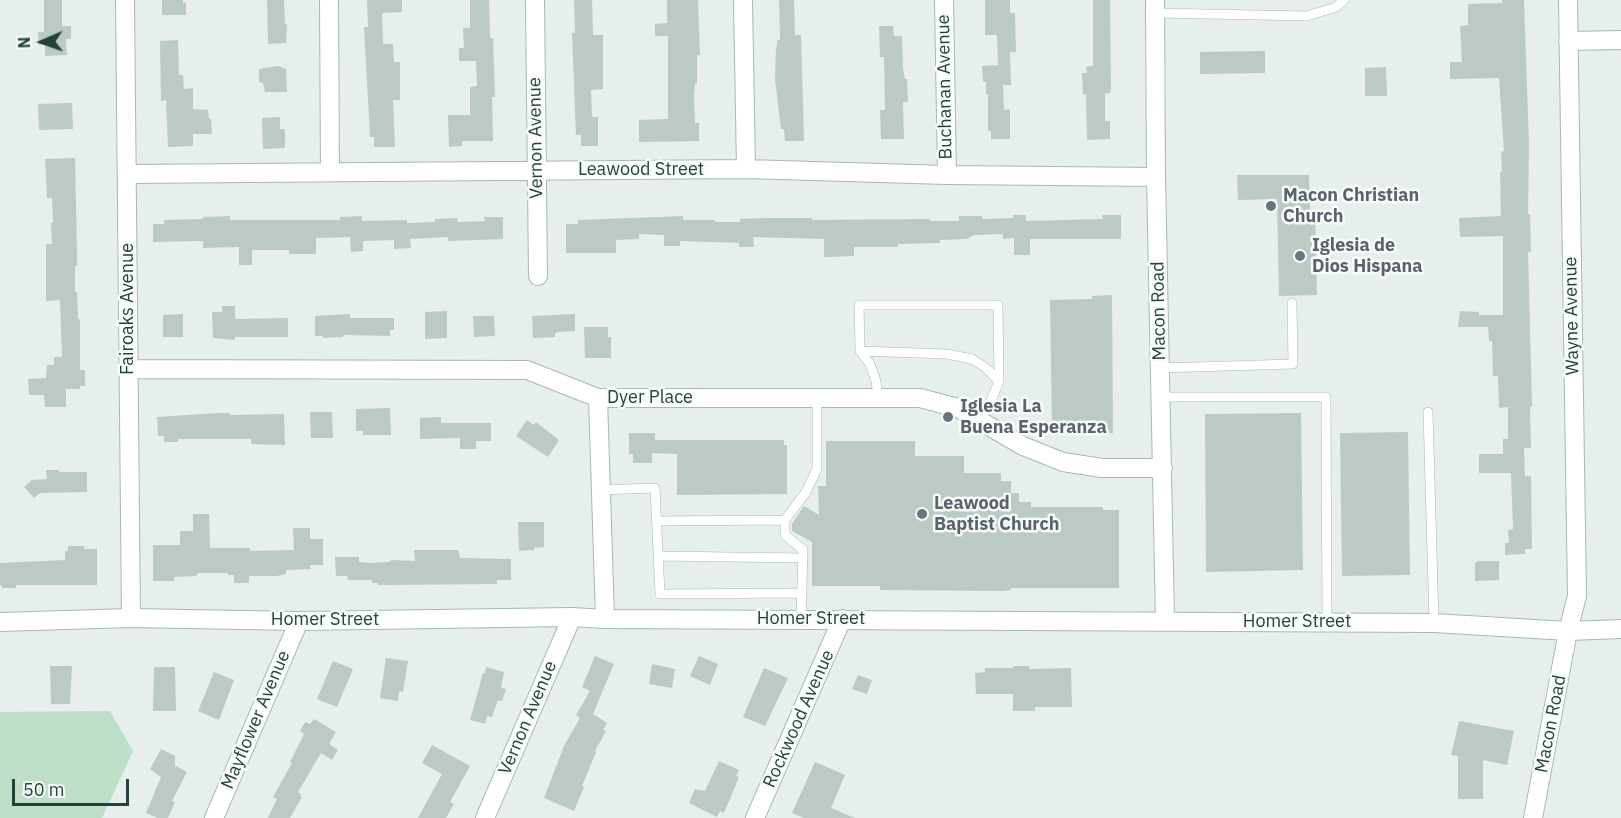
<!DOCTYPE html>
<html>
<head>
<meta charset="utf-8">
<style>
  body { margin:0 }
  #map { position:relative; width:1621px; height:818px; overflow:hidden; background:#e6efeb; font-family:"IBM Plex Sans",sans-serif }
  canvas { display:block }
  .north { position:absolute; left:12px; top:12px; width:60px; height:60px; -webkit-text-stroke:4px #f7fbf9; paint-order:stroke; rotate:268deg; font-size:16px; font-weight:700; line-height:24px; text-align:center; color:#24423a }
  .north::after { content:''; display:block; margin:auto; width:21px; height:27px; background:#24423a; clip-path:polygon(50% 0,100% 100%,50% 72%,0 100%) }
  .scale { position:absolute; left:12px; top:779px; width:117px; height:27px; box-sizing:border-box; border:3px solid #24423a; border-top:0; padding-left:8px; font-size:18px; line-height:21px; white-space:nowrap; color:#24423a; -webkit-text-stroke:4px #f7fbf9; paint-order:stroke }
</style>
</head>
<body>
<div id="map">
<canvas width="1621" height="818"></canvas>
<div class="north">N</div>
<div class="scale">50 m</div>
</div>
<script>
const ctx = document.querySelector('canvas').getContext('2d');
ctx.lineJoin = 'round';
function paint(path, color) { ctx.fillStyle = color; ctx.fill(path, 'evenodd'); }
const toPath = rows => new Path2D(rows.map(r => 'M' + r).join(''));
function stroke(path, color, width, dash) { ctx.strokeStyle = color; ctx.lineWidth = width; ctx.lineCap = dash ? 'butt' : 'round'; ctx.setLineDash(dash || []); ctx.stroke(path); }
function label(font, color, halo, rows, align = 'center') {
  ctx.font = font + ' "IBM Plex Sans",sans-serif'; ctx.lineWidth = 5; ctx.setLineDash([]); ctx.textBaseline = 'middle'; ctx.strokeStyle = halo; ctx.fillStyle = color; for (const [text, x, y, turn = 0] of rows) {
    ctx.save(); ctx.translate(x, y); ctx.rotate((+turn || 0) * Math.PI / 180); ctx.textAlign = isNaN(turn) ? turn : align; if (halo) ctx.strokeText(text, 0, 0); ctx.fillText(text, 0, 0); ctx.restore();
  }
}
const green = toPath([
  [110,711,133,751,102,818,0,818,0,712]
]);
const building = toPath([
  [44,0,62,0,62,26,71,26,71,39,66,39,67,55,45,56,45,44,39,45,38,32,44,32],
  [162,0,183,0,183,3,186,2,186,15,162,15],
  [267,0,284,0,285,24,287,24,286,43,268,44],
  [367,0,402,0,402,12,382,13,383,44,393,44,394,62,400,62,400,100,393,100,395,147,374,147,374,137,370,137,364,27,368,27],
  [470,0,489,0,490,38,493,38,495,97,492,97,493,141,462,141,462,146,449,147,448,115,470,115,470,87,477,86,476,61,459,61,459,48,464,48,463,28,470,28],
  [574,0,592,0,593,35,603,35,603,89,591,90,592,117,598,117,598,146,581,146,581,135,576,135,572,33,575,33],
  [667,0,698,0,700,55,697,55,697,83,695,83,694,95,695,123,699,123,699,141,639,142,639,120,668,119,668,36,655,36,655,24,667,23],
  [779,0,794,0,795,35,801,35,804,141,785,141,784,129,781,129,775,79,776,47,777,47,777,40,780,40],
  [985,0,1010,0,1010,13,1015,13,1016,52,1010,52,1011,85,1003,85,1004,110,1010,109,1010,139,991,139,991,131,988,131,988,94,986,94,986,82,983,82,982,66,998,65,997,35,985,35],
  [1093,0,1110,0,1111,89,1110,93,1105,94,1105,121,1110,121,1110,139,1087,140,1086,94,1083,95,1082,73,1087,73,1086,67,1093,66],
  [1502,0,1524,0,1529,144,1528,214,1530,214,1531,252,1528,252,1532,407,1530,407,1531,448,1524,448,1525,476,1531,476,1532,549,1525,549,1525,554,1505,555,1505,543,1509,543,1508,530,1513,529,1511,473,1479,473,1479,454,1503,454,1503,439,1508,439,1508,407,1499,408,1498,376,1493,376,1492,341,1489,341,1488,327,1458,327,1460,311,1479,312,1479,315,1503,315,1503,236,1460,237,1459,218,1501,216,1500,172,1502,172,1501,152,1504,151,1499,78,1450,79,1450,62,1462,62,1460,26,1468,25,1468,4,1502,3],
  [879,26,893,26,894,36,902,36,903,68,905,79,907,79,908,102,903,102,904,139,881,139,880,110,885,110,884,57,880,57],
  [178,40,179,75,183,75,184,89,193,88,193,109,208,110,209,119,211,119,212,134,193,134,193,146,168,147,166,100,161,101,160,41],
  [1265,51,1265,73,1200,74,1200,52],
  [278,66,286,69,287,92,265,92,263,83,259,82,259,69],
  [1386,67,1387,96,1365,96,1365,68],
  [72,103,73,129,39,130,38,104],
  [280,117,280,129,285,129,285,148,263,149,262,118],
  [75,158,77,251,77,266,75,266,75,292,77,292,78,318,80,320,80,370,85,370,85,386,80,386,80,389,66,389,66,407,45,407,44,395,29,395,28,379,46,378,47,365,54,365,54,357,62,357,60,300,46,301,46,244,52,244,51,223,53,223,52,198,47,198,45,159],
  [1237,175,1309,175,1310,211,1315,211,1317,295,1279,296,1277,199,1238,200],
  [1013,215,1026,215,1026,221,1103,219,1102,215,1121,215,1121,239,1030,239,1030,255,1014,255,1014,238,1003,239,1003,234,974,235,967,239,940,240,940,243,898,244,898,247,854,247,854,256,824,257,824,239,753,237,754,247,739,247,739,243,680,241,680,246,664,246,664,235,639,234,639,239,616,240,616,253,566,253,566,224,578,224,578,220,683,216,683,220,715,220,715,222,740,222,740,219,769,218,812,218,812,220,930,219,930,221,959,221,959,216,982,216,982,219,1013,218],
  [230,216,230,220,340,220,340,217,362,216,362,221,407,220,407,223,435,222,435,219,457,218,458,222,485,221,484,217,503,217,503,239,448,241,448,237,410,239,411,248,394,249,394,240,363,241,363,251,351,252,350,237,316,238,316,254,289,254,289,250,252,250,252,265,239,265,239,247,203,248,203,241,153,242,153,224,164,224,164,220,203,219,203,217],
  [1112,295,1113,433,1088,433,1088,430,1052,430,1050,300,1092,299,1092,296],
  [222,306,235,306,235,319,288,318,288,337,235,337,235,340,213,338,212,312,222,312],
  [447,311,447,338,425,339,425,312],
  [183,314,183,337,163,337,163,315],
  [350,314,350,318,394,318,394,330,390,330,390,336,345,335,342,337,323,338,323,336,315,336,315,316],
  [575,314,575,331,558,332,555,333,555,337,533,338,532,316],
  [473,316,494,316,495,336,474,337],
  [584,327,608,327,608,337,611,337,611,358,585,358],
  [390,408,391,435,363,435,363,431,356,431,356,409],
  [310,412,332,412,333,438,311,438],
  [217,413,230,413,230,415,284,414,285,445,251,444,251,439,178,439,178,442,164,442,164,436,158,436,157,417],
  [1301,413,1303,570,1206,572,1205,414],
  [441,417,441,423,491,423,491,441,476,441,476,449,460,449,460,438,420,439,420,418],
  [527,420,534,425,536,422,559,440,548,457,516,436],
  [1408,432,1410,575,1342,576,1340,433],
  [629,433,655,433,655,440,784,440,784,445,787,445,787,494,677,495,677,454,652,453,652,463,633,463,633,454,629,454],
  [826,441,915,441,915,456,964,456,964,473,1001,473,1001,481,1011,481,1011,493,1019,493,1019,502,1031,502,1031,507,1103,507,1103,510,1119,510,1119,588,1011,588,1011,590,1003,591,880,590,880,586,812,586,812,542,792,531,792,524,804,506,819,515,818,486,826,486],
  [46,470,59,470,59,472,87,472,87,492,40,493,34,498,24,487,32,480,47,479],
  [193,514,209,514,210,548,250,548,250,551,294,550,293,528,310,528,310,539,323,539,323,565,310,565,311,569,286,570,286,574,277,576,249,576,249,583,234,583,234,575,228,575,228,573,198,573,196,576,174,577,174,581,153,581,153,545,180,545,180,531,193,531],
  [518,522,544,522,544,547,534,548,534,550,519,551],
  [68,546,84,546,84,549,97,549,97,585,16,585,16,588,2,588,2,585,0,586,0,563,65,560,65,551,68,551],
  [414,550,458,550,460,558,511,559,511,580,497,580,497,584,378,585,378,583,372,583,372,580,348,580,347,576,336,576,335,557,359,557,359,562,370,563,388,562,392,560,415,561],
  [1478,561,1499,561,1499,580,1475,581,1475,563],
  [595,656,614,664,593,714,607,723,603,730,606,731,595,751,596,752,582,786,584,787,574,811,544,798,564,746,580,718,576,715,590,691,582,687],
  [699,656,718,664,710,685,690,676],
  [386,658,408,661,403,692,399,691,398,701,380,698],
  [333,661,353,669,337,707,317,699],
  [652,664,675,669,672,688,649,684],
  [50,666,72,666,70,704,51,704],
  [1013,666,1029,666,1029,669,1071,668,1072,707,1035,707,1035,711,1013,711,1013,694,976,694,975,673,985,672,985,668,1013,668],
  [154,667,175,667,176,711,153,711],
  [486,667,504,672,501,688,506,689,502,701,498,700,492,717,487,716,485,724,470,720,483,673,485,673],
  [764,668,788,678,765,726,743,717],
  [214,672,234,680,219,720,198,711],
  [858,675,872,680,867,694,852,689],
  [314,719,336,732,329,744,338,750,332,760,321,753,298,792,301,794,300,796,302,797,290,818,268,818,277,799,273,797,292,763,290,762,304,734,300,731,305,722,310,724],
  [1459,721,1514,731,1507,765,1483,760,1483,799,1458,799,1458,756,1451,755],
  [432,745,470,766,450,802,454,804,446,818,418,818,442,774,422,763],
  [161,749,175,756,175,768,176,766,187,772,172,801,175,802,168,818,158,818,146,813,161,777,150,769],
  [719,761,739,770,736,776,739,777,724,813,720,811,717,817,689,803,695,789,705,791],
  [815,762,845,775,831,808,855,818,804,818,792,813]
]);
const lane = toPath([
  [1155,13,1307,16,1336,7,1344,0],
  [860,351,947,354,972,359,986,368,999,381],
  [1160,368,1293,364,1292,303],
  [878,397,876,381,870,364,860,351,859,305,998,305,999,381,991,401,979,419],
  [1161,397,1326,397,1327,622],
  [1428,412,1434,623],
  [601,490,655,488,660,594,802,593],
  [657,521,785,520],
  [659,556,802,558],
  [801,619,803,550,785,535,785,520,806,492,817,469,817,398]
]);
const street = toPath([
  [125,0,131,618],
  [329,0,330,172],
  [535,0,538,276],
  [743,0,746,169],
  [944,0,947,175],
  [1568,0,1577,596,1568,631,1621,629],
  [1568,41,1621,40],
  [127,174,746,169,947,175,1156,177],
  [128,369,527,370,598,398,920,398,958,408,1023,446,1063,462,1102,468,1163,468],
  [598,398,605,619],
  [214,818,299,621],
  [485,818,572,617],
  [755,818,842,619]
]);
const secondary = toPath([
  [1155,0,1156,177,1165,621],
  [0,622,131,618,299,621,572,617,605,619,1434,623,1568,631,1533,818]
]);
const markers = [
  [1271,206,6,"#6b7280"],
  [1300,256,6,"#6b7280"],
  [948,417,6,"#6b7280"],
  [922,514,6,"#6b7280"]
];
const streetNames = [
  ["Buchanan Avenue",945,87,-91],
  ["Vernon Avenue",536,138,-91],
  ["Leawood Street",641,170],
  ["Fairoaks Avenue",128,309,-90],
  ["Macon Road",1159,311,-91],
  ["Wayne Avenue",1572,316,-91],
  ["Dyer Place",650,398],
  ["Homer Street",811,619],
  ["Homer Street",325,620],
  ["Homer Street",1297,622],
  ["Vernon Avenue",528,718,-67],
  ["Rockwood Avenue",799,719,-66],
  ["Mayflower Avenue",256,720,-67],
  ["Macon Road",1551,724,-79]
];
const worshipNames = [
  ["Macon Christian",1283,196],
  ["Church",1283,217],
  ["Iglesia de",1312,246],
  ["Dios Hispana",1312,267],
  ["Iglesia La",960,407],
  ["Buena Esperanza",960,428],
  ["Leawood",934,504],
  ["Baptist Church",934,525]
];
paint(green, '#bfe0c8');
paint(building, '#bbcac4');
stroke(lane, '#a8b8b2', 10);
stroke(street, '#a8b8b2', 20);
stroke(secondary, '#a4bbb3', 20);
stroke(lane, '#fff', 9);
stroke(street, '#fff', 18);
stroke(secondary, '#fff', 18);
for (const [x, y, r, color] of markers) { const dot = new Path2D(); dot.arc(x, y, r, 0, 2 * Math.PI); ctx.fillStyle = color; ctx.fill(dot); stroke(dot, '#f7fbf9', 2); }
label('18px', '#24423a', '#f7fbf9', streetNames);
label('bold 18px', '#5b616d', '#f7fbf9', worshipNames, 'left');
</script>
</body>
</html>
